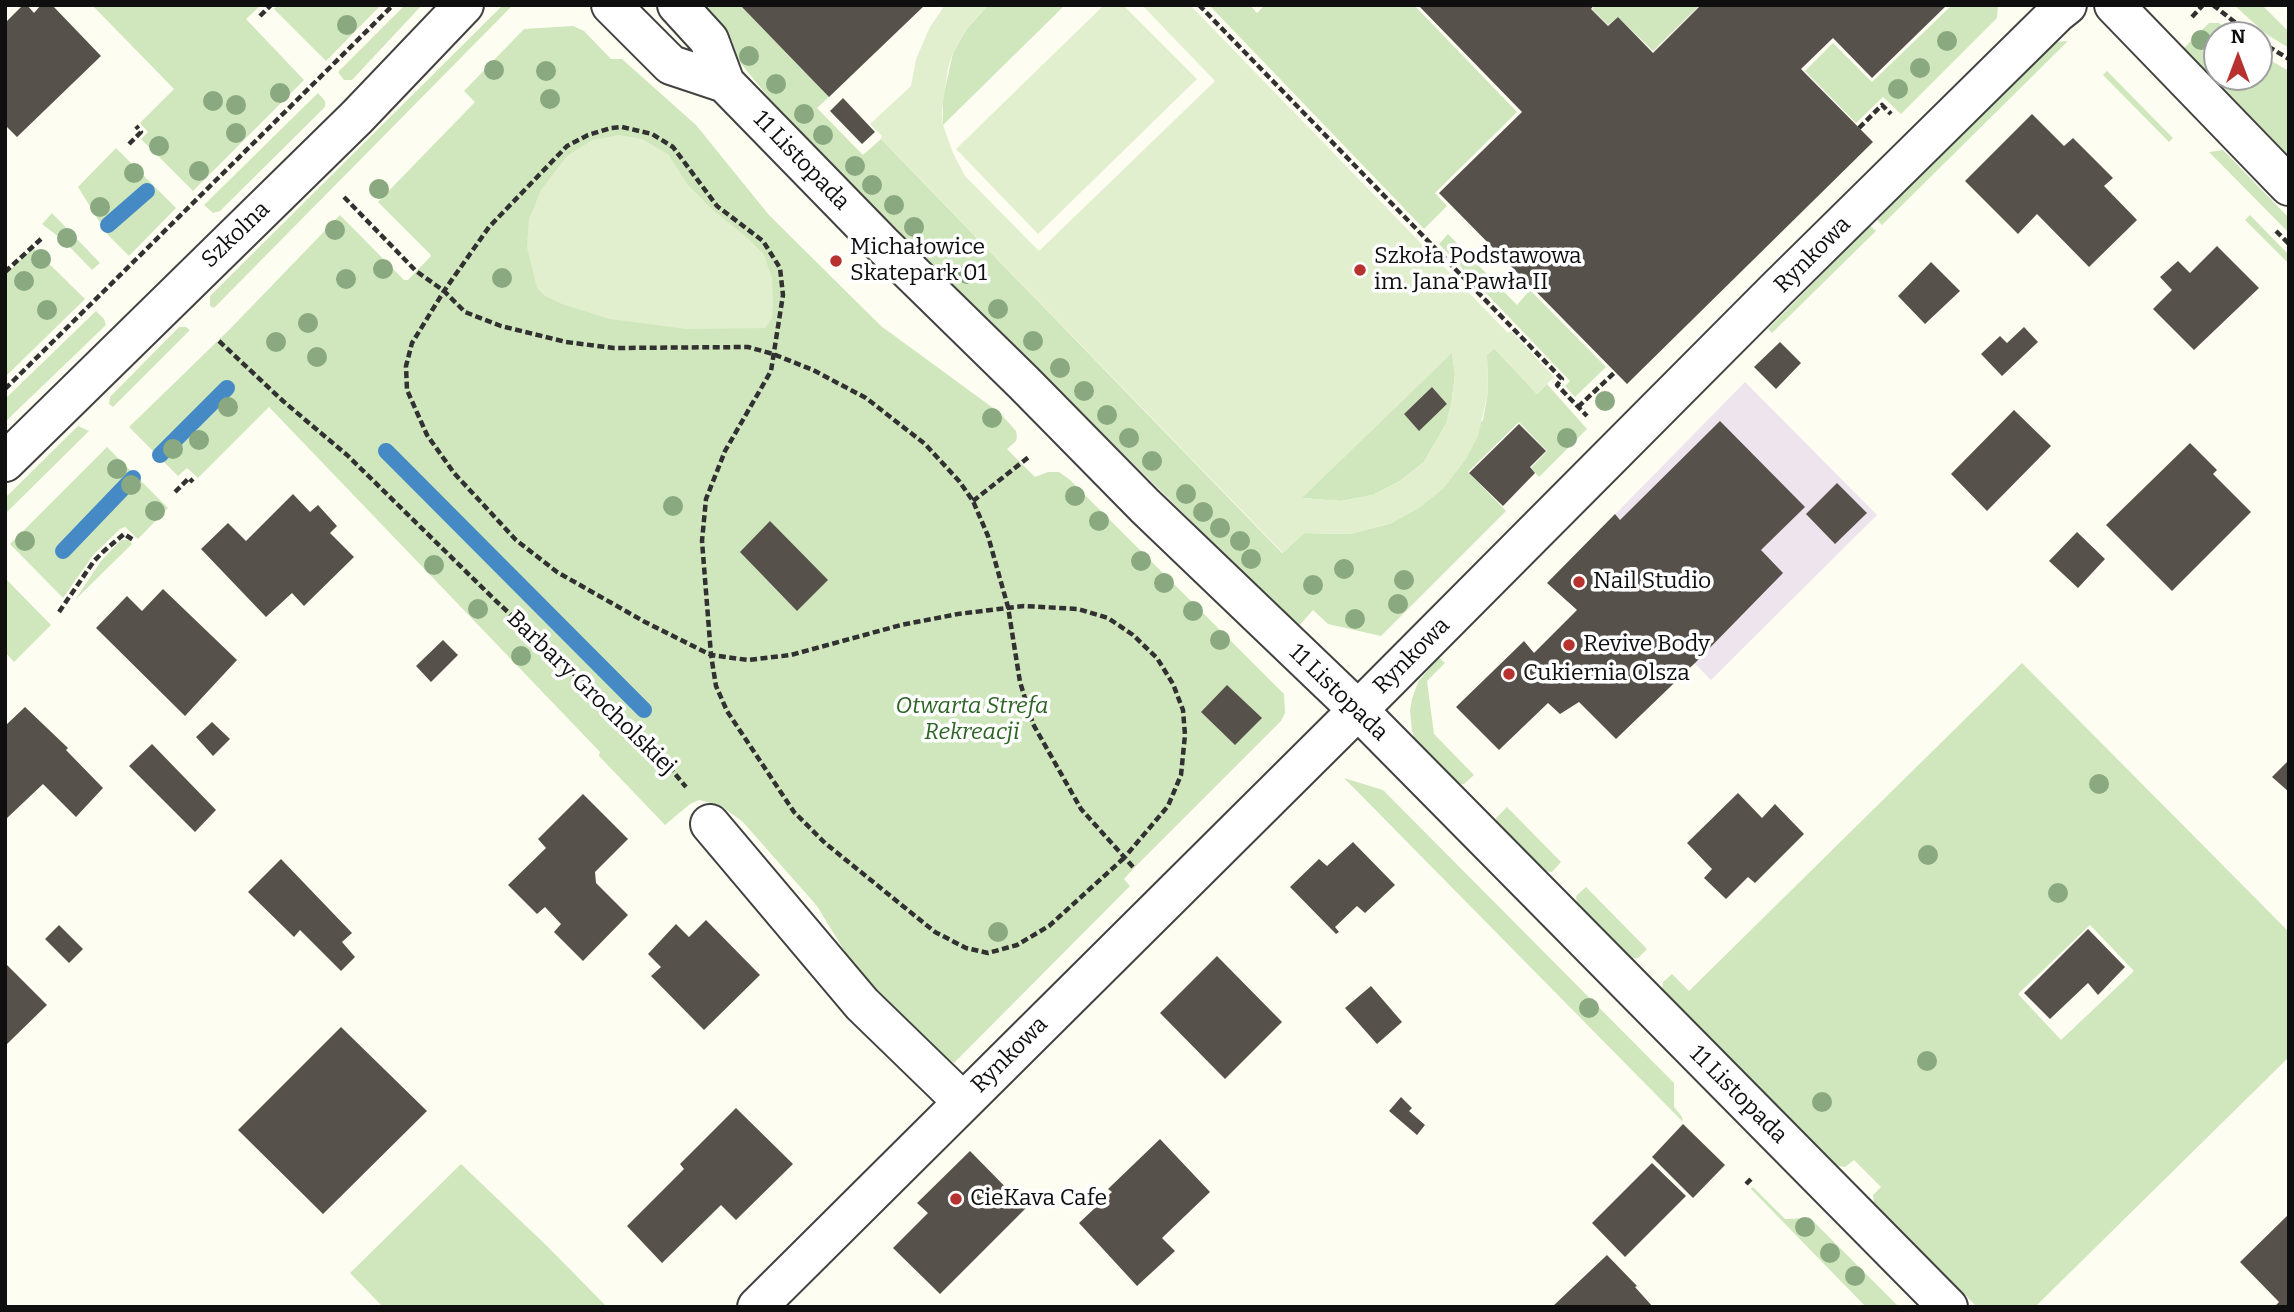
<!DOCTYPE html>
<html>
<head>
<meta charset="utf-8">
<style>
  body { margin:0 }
  #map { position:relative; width:2294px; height:1312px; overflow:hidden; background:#fefdf2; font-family:Bitter,serif }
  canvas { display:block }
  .frame { position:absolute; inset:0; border:7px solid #0f0f0f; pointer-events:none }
  .north { position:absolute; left:2203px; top:21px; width:70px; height:70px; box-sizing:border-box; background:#fff; border:2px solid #9f9f9f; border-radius:50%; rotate:0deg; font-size:19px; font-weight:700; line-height:28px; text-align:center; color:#0f0f0f }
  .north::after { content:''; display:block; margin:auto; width:24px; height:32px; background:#b7312f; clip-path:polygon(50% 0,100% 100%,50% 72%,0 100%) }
</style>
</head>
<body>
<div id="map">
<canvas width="2294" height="1312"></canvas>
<div class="frame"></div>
<div class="north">N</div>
</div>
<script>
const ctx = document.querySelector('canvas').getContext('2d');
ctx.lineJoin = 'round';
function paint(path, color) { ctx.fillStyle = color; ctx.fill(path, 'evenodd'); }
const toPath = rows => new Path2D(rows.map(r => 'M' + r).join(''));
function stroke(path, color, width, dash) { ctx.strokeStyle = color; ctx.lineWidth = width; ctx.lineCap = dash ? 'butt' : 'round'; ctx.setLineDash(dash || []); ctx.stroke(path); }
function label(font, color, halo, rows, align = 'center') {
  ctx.font = font + ' Bitter,serif'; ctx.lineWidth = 7; ctx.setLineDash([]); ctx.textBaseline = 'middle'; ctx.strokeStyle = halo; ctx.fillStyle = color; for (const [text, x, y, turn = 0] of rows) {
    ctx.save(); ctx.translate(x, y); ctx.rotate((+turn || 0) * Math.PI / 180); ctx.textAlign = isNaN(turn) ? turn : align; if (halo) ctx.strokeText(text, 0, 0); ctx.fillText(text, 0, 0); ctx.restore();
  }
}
const industrial = toPath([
  [1745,382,1877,515,1711,680,1581,549]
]);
const green = toPath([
  [92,5,261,5,246,19,304,80,193,191,141,139,148,132,140,123,174,89],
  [278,5,381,5,326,61,274,9],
  [405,5,422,5,352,80,344,80,338,72],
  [503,5,539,5,511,7,214,308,210,306,210,296],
  [704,5,740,5,829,97,817,108,863,155,881,139,1282,553,1304,533,1350,534,1392,523,1483,420,1488,392,1487,355,1494,348,1537,394,1547,384,1587,429,1539,477,1531,468,1547,451,1519,422,1468,472,1506,511,1381,636,1328,624,1313,610,1298,627,787,120,698,11],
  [988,5,1065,5,943,125,943,98,953,53,966,30],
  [1209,5,1250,5,1257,13,1265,5,1414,5,1517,112,1435,193,1447,206,1424,229],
  [1596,5,1700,5,1653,51,1618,17,1608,25,1592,9],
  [1952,5,1998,5,1997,18,1901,114,1883,97,1856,123,1805,71,1833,43,1872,82],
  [2234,5,2262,5,2289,32,2289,48,2266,34],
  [2209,23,2219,23,2235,35,2217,35,2217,77,2259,77,2259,54,2289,71,2289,156,2184,48],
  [573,26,584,31,611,59,622,59,696,125,769,215,881,326,1000,413,1016,431,1017,437,1016,441,1007,449,1035,477,1048,472,1059,472,1069,479,1284,694,1285,713,1281,721,1134,868,1124,879,1130,886,954,1063,908,1029,859,975,817,906,742,821,719,805,699,800,690,804,665,825,599,756,600,752,269,407,198,478,187,468,178,476,129,427,230,329,340,215,404,280,408,280,431,256,430,254,378,202,475,102,464,91,524,29],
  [2068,41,1882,225,1877,220,2055,42],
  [2107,71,2173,138,2169,142,2103,75],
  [318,93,325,101,325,107,220,211,213,213,204,205],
  [116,148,176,208,129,256,107,234,78,187],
  [2223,150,2289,218,2289,233,2209,152],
  [52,213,100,263,92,270,64,241,42,224],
  [2250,215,2289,255,2289,264,2245,220],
  [1870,226,1876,231,1772,333,1768,329],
  [1448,234,1517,305,1530,290,1606,367,1575,397,1565,386,1570,381,1439,244],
  [33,248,85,299,5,377,5,275],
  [96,311,104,319,106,325,5,422,5,399],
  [179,327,186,327,190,330,113,407,109,404,110,397],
  [1452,352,1455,375,1451,406,1446,424,1424,462,1400,481,1373,495,1341,501,1301,498],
  [1432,387,1447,404,1419,430,1404,414],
  [78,426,89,431,5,514,5,498],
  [107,447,168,508,138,539,125,527,120,529,94,554,63,598,10,544],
  [121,540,129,540,132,544,75,600,101,561],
  [5,578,51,625,14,662,5,652],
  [1439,657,1445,663,1427,681,1434,734,1474,775,1464,784,1457,784,1416,743,1412,731,1410,710,1412,699,1418,682],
  [2022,663,2289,932,2289,1057,2035,1307,1977,1307,1874,1203,1873,1195,1881,1187,1854,1160,1845,1167,1838,1166,1662,990,1663,982,1672,974,1689,991],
  [2090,925,2134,971,2061,1040,2018,994],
  [1344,778,1383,790,1674,1083,1674,1107,1682,1117,1683,1122],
  [1507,807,1561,862,1552,872,1544,871,1498,825,1496,818],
  [1586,887,1647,949,1638,958,1630,959,1577,904,1576,896],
  [461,1164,548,1247,607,1307,383,1307,350,1273],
  [1753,1187,1785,1219,1810,1218,1899,1307,1866,1307,1751,1189]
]);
const pitch = toPath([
  [945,5,988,5,966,30,953,53,948,68,942,111,943,125,953,153,965,176,1039,251,1215,81,1142,5,1190,5,1508,333,1511,331,1554,377,1537,394,1494,348,1487,355,1488,392,1478,436,1466,459,1443,489,1419,508,1392,523,1350,534,1304,533,1283,553,881,139,882,136,870,124,911,86,916,59,930,27],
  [1452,353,1455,375,1451,406,1446,424,1424,462,1400,481,1373,495,1341,501,1302,498],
  [1104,5,1123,5,1197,79,1038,234,956,149],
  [619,135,642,139,668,154,688,185,713,210,750,240,764,255,772,278,773,303,772,319,765,328,687,329,610,319,562,304,545,296,537,288,527,247,529,219,541,190,567,156,592,140]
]);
const stream = toPath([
  [108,225,147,191],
  [386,451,644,710],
  [160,455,227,388],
  [63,551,133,478]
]);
const building = toPath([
  [23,5,27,5,34,13,41,5,52,5,101,56,17,137,5,125,5,23],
  [740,5,925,5,829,97],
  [1418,5,1594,5,1591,9,1608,26,1618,17,1653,53,1701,5,1947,5,1872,78,1833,38,1801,69,1873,142,1627,384,1439,193,1522,112],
  [843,98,875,132,862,144,830,111],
  [2032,114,2064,146,2073,138,2113,178,2104,186,2137,220,2089,267,2037,214,2018,234,1965,181],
  [2217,246,2259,288,2194,350,2153,309,2172,290,2160,277,2178,261,2190,273],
  [1931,262,1960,291,1925,324,1898,296],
  [2024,327,2038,342,2002,376,1981,354,2000,336,2007,343],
  [1780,342,1801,363,1776,389,1754,367],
  [1432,387,1447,404,1419,431,1404,414],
  [2014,410,2051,446,1987,511,1951,474],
  [1720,421,1805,507,1761,550,1783,573,1695,663,1616,739,1579,702,1560,714,1548,703,1499,750,1456,707,1524,641,1534,653,1577,610,1547,583,1615,514,1620,520],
  [1519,424,1546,451,1530,467,1535,473,1503,506,1469,473],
  [2190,443,2217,470,2213,474,2251,512,2172,591,2106,525],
  [1837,483,1867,513,1835,544,1806,514],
  [293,494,310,512,318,505,337,526,330,533,354,557,304,606,292,593,266,617,201,549,228,523,246,541],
  [770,521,828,580,797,611,740,552],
  [2077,532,2105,559,2078,588,2049,561],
  [163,589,237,660,185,716,96,628,127,596,142,611],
  [443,640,458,655,431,682,416,666],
  [1227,685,1262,718,1235,745,1201,712],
  [25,707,68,748,66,750,103,788,76,817,43,784,5,820,5,726],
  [212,722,230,739,213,756,196,737],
  [152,744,216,810,195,832,129,766],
  [2289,760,2289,792,2272,777],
  [1738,793,1762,818,1775,804,1804,834,1755,883,1748,877,1726,899,1704,878,1712,869,1687,843],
  [583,794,628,839,595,872,596,883,628,915,583,961,554,932,561,924,545,907,537,914,508,885,546,848,538,839],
  [1353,842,1395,885,1365,913,1357,906,1335,927,1339,932,1336,934,1290,887,1319,859,1327,866],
  [281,859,352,933,342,942,355,957,341,971,300,930,294,937,248,892],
  [706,920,760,975,704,1030,651,976,661,967,648,954,676,924,689,937],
  [59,925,83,949,69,963,45,939],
  [2088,929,2125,967,2098,995,2088,983,2050,1019,2024,993],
  [1217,956,1282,1022,1225,1079,1160,1013],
  [5,963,47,1005,5,1046],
  [1371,986,1402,1022,1377,1044,1345,1008],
  [341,1027,427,1111,323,1214,238,1130],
  [1401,1097,1412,1108,1409,1111,1425,1125,1417,1135,1389,1111],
  [736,1108,793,1164,736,1220,721,1205,662,1263,627,1226,684,1169,680,1164],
  [1683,1124,1725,1165,1693,1198,1652,1157],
  [1160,1139,1210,1192,1162,1238,1175,1251,1137,1286,1079,1223,1112,1192,1108,1189],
  [970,1151,1026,1208,940,1294,893,1248,928,1213,917,1203],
  [1652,1163,1686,1196,1625,1257,1592,1223],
  [2289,1214,2289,1307,2274,1307,2279,1302,2240,1262],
  [1607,1255,1637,1286,1635,1287,1653,1307,1552,1307]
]);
const path = toPath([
  [1199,5,1562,379,1557,385,1587,416],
  [2213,5,2251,35],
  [260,16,271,5],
  [2192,17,2203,5],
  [2259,41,2289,59],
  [1859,128,1882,105,1891,114],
  [129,144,141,132,136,126],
  [344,197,416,271,444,291,465,312,501,326,566,342,614,348,748,347,773,354,813,370,866,398,925,444,959,481,973,501,988,536,1008,607,1020,682,1033,724,1081,809,1134,868],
  [2276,231,2289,244],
  [5,272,41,239],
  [219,341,283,401,347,455,494,599,655,750,686,787],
  [5,389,393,5],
  [1578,407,1615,372],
  [175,492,189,478,193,482],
  [973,501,1030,456],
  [59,612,94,561,104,551,124,534,135,541],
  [1124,858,1049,926,1017,945,988,953,966,948,935,932,825,843,794,812,727,711,716,686,711,655,702,541,706,499,725,451,771,371,783,295,780,268,763,241,717,206,673,147,652,134,622,127,611,128,588,135,567,146,489,227,444,291,412,343,406,366,407,390,427,435,454,473,516,540,557,572,645,622,711,655,748,660,791,655,901,625,958,614,1024,606,1078,609,1108,618,1133,635,1157,658,1173,684,1183,710,1185,735,1181,775,1168,806,1124,858],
  [1746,1184,1752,1178]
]);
const minor = toPath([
  [611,5,671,65,725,83],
  [677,5,709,40,725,83,881,243,1024,383,1145,506,1358,710,1948,1307],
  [2114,5,2289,186],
  [5,462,357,117,464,5],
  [710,824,862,1004,963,1102],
  [757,1307,1374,694,1777,289,2057,13,2067,5]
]);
const trees = [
  [347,25],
  [2201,40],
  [1947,41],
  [749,56],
  [1920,68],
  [494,70],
  [546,71],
  [776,84],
  [1898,89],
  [280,93],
  [550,99],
  [213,101],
  [236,105],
  [804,114],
  [236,133],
  [823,135],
  [159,146],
  [855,166],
  [199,171],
  [134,173],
  [872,185],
  [379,189],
  [894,205],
  [100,207],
  [914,227],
  [335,230],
  [67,238],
  [41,259],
  [383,269],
  [967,274],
  [502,278],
  [346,279],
  [24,281],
  [998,309],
  [47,310],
  [308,323],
  [1033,341],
  [276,342],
  [317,357],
  [1060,368],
  [1084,391],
  [1605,401],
  [228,407],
  [1107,415],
  [992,418],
  [1129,438],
  [1567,438],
  [199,440],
  [173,449],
  [1152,461],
  [117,469],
  [131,485],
  [1186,494],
  [1075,496],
  [673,506],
  [155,511],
  [1203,512],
  [1099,521],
  [1220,528],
  [25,541],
  [1240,541],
  [1251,559],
  [1141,561],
  [434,565],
  [1344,569],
  [1404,580],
  [1164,583],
  [1313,585],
  [1398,604],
  [478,609],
  [1193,611],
  [1355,619],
  [1220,640],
  [521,656],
  [2099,784],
  [1928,855],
  [2058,893],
  [998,932],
  [1589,1008],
  [1927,1061],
  [1822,1102],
  [1805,1227],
  [1830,1253],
  [1855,1276]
];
const markers = [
  [836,261,7,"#b7312f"],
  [1360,270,7,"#b7312f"],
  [1579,582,7,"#b7312f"],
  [1569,645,7,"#b7312f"],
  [1509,674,7,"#b7312f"],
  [956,1199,7,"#b7312f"]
];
const streetNames = [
  ["11 Listopada",801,161,46],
  ["Szkolna",236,235,-44],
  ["Rynkowa",1813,255,-45],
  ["Rynkowa",1412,656,-45],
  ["Barbary Grocholskiej",591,693,44],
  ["11 Listopada",1338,693,44],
  ["Rynkowa",1010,1055,-45],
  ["11 Listopada",1738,1095,45]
];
const poiNames = [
  ["Michałowice",850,248],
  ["Skatepark 01",850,274],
  ["Szkoła Podstawowa",1374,257],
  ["im. Jana Pawła II",1374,283],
  ["Nail Studio",1593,582],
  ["Revive Body",1583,645],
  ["Cukiernia Olsza",1523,674],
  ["CieKava Cafe",970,1199]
];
const parkNames = [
  ["Otwarta Strefa",972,707],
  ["Rekreacji",972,733]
];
paint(industrial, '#ede4ed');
paint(green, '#d0e7bd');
paint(pitch, '#e2efce');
stroke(stream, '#458ac5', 16);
paint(building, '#57514c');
stroke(minor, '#424242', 42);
stroke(path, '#313131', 4.5, [7, 3.5]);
stroke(minor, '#fff', 38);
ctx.fillStyle = '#8aa980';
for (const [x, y] of trees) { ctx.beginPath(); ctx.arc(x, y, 10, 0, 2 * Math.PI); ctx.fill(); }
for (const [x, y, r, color] of markers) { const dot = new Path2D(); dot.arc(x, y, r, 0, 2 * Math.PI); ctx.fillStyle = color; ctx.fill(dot); stroke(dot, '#fff', 2.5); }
label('23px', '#0f0f0f', '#fff', streetNames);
label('23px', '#0f0f0f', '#fff', poiNames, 'left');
label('italic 23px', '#2c6423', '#fff', parkNames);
</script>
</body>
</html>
